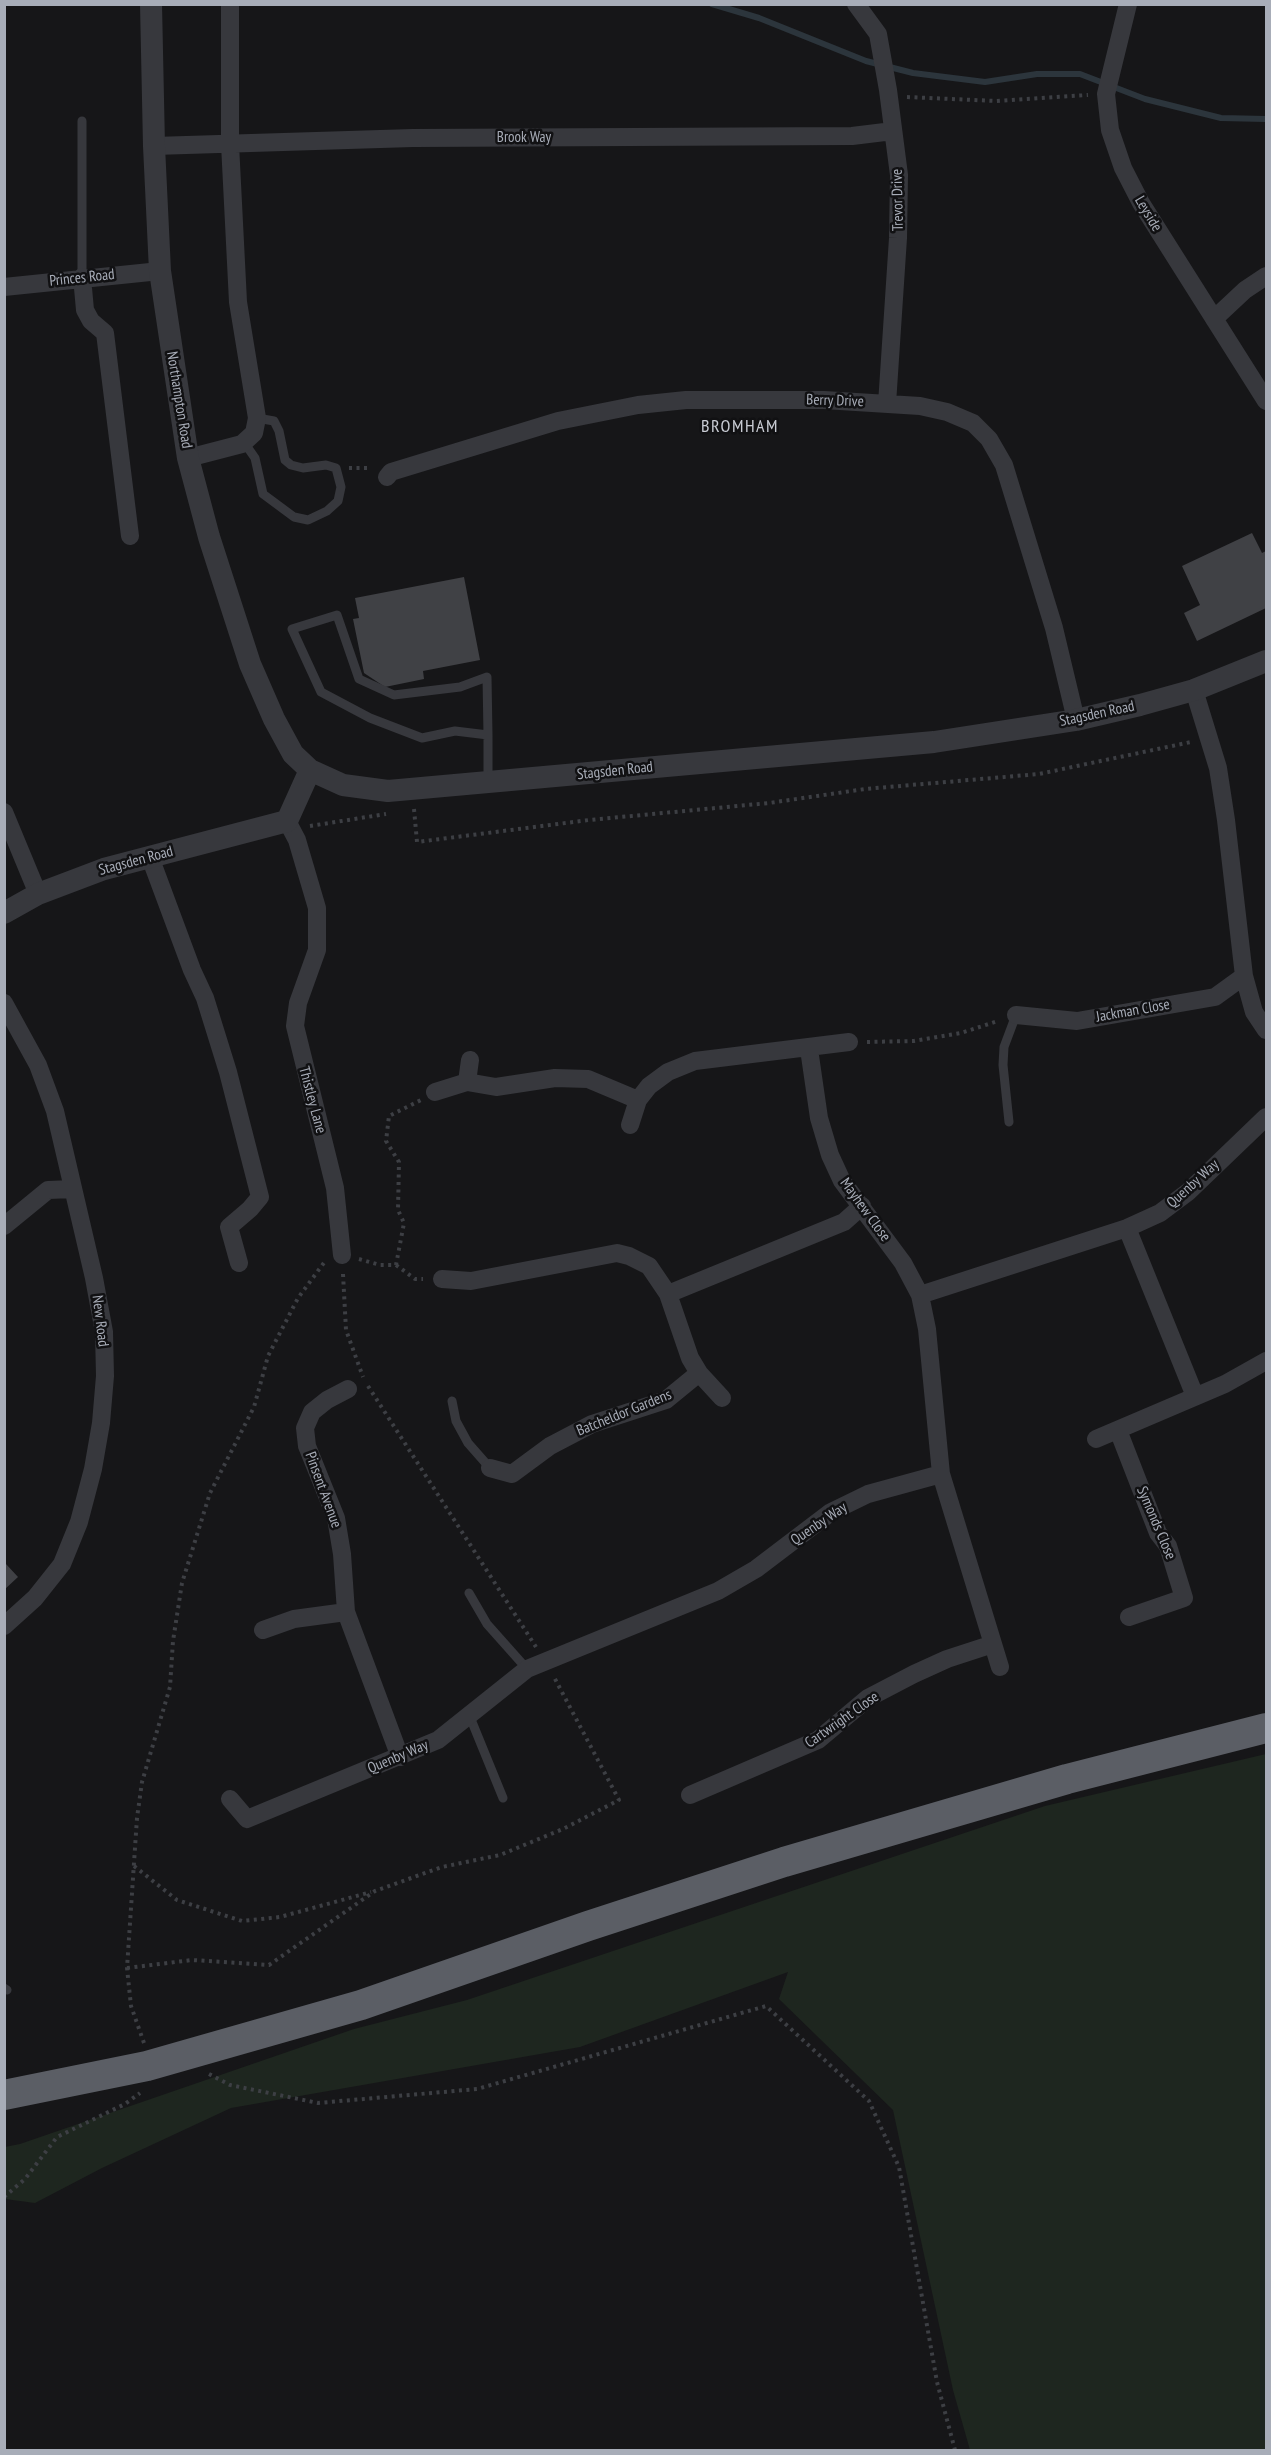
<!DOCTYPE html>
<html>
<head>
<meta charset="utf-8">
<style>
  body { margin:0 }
  #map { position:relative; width:1271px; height:2455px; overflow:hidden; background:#161618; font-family:"PT Sans Narrow",sans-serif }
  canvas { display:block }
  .frame { position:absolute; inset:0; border:6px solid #a8adb8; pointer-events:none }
</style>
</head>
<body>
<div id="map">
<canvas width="1271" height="2455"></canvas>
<div class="frame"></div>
</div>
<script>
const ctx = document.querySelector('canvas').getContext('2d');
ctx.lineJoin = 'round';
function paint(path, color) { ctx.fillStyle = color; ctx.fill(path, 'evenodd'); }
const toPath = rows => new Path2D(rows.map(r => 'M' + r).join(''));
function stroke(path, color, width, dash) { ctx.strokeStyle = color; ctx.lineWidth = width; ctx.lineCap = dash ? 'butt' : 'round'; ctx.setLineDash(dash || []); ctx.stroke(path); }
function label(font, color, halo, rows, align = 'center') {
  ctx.font = font + ' "PT Sans Narrow",sans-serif'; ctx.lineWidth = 5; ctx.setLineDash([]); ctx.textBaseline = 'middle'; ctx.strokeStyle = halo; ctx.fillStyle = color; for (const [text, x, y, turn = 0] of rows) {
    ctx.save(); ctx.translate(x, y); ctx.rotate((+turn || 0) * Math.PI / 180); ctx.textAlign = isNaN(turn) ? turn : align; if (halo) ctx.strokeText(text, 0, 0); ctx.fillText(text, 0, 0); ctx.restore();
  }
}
const green = toPath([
  [1266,1754,1266,2450,970,2450,953,2390,893,2110,779,1999,788,1972,580,2047,231,2108,102,2168,35,2203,5,2199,5,2147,20,2144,354,2029,467,2000,1045,1806]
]);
const stream = toPath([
  [712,4,759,18,866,61,913,73,985,82,1037,74,1080,74,1145,99,1221,118,1266,119]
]);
const building = toPath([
  [1252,533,1262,553,1266,551,1266,608,1197,641,1184,613,1200,605,1182,566],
  [464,577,480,660,423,671,424,679,385,687,364,673,353,619,359,618,355,598],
  [6,1564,18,1577,4,1590,4,1565]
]);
const path = toPath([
  [907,97,996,101,1088,95],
  [349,468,371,468],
  [414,809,417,842,589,820,769,803,865,789,1039,774,1191,742],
  [310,826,386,814],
  [867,1042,914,1041,961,1033,998,1021],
  [359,1259,380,1265,396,1265,404,1223,398,1210,399,1162,386,1141,389,1116,421,1100],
  [396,1265,415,1279,423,1279],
  [343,1274,346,1330,363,1377],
  [368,1386,536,1647],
  [134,1866,177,1900,242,1921,280,1917,371,1892],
  [127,1968,192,1960,269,1965,375,1891,442,1867,500,1855,563,1829,619,1800,554,1677],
  [144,2043,131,2006,127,1968,137,1818,142,1782,170,1687,173,1641,182,1583,210,1493,254,1407,268,1356,298,1298,326,1260],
  [209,2074,230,2085,318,2103,477,2089,766,2006,869,2101,899,2167,937,2382,955,2450],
  [4,2197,25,2179,57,2137,125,2104,140,2093]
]);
const service = toPath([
  [82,277,82,121],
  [242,444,248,448,255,458,263,494,294,517,308,520,327,511,338,501,341,487,336,468,326,465,303,468,291,465,285,460,279,431,274,421,257,418],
  [488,735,455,731,422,738,370,718,321,692,292,629,337,615,359,679,394,695,460,687,487,677,488,735,488,781],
  [1009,1122,1003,1065,1004,1047,1016,1015],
  [452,1401,456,1421,468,1443,490,1468],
  [469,1593,487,1624,527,1669],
  [470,1717,503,1798],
  [4,1988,7,1990]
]);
const minor = toPath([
  [856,4,878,34,888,90,899,175,898,238,887,404],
  [1128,4,1106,94,1110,130,1123,168,1141,203,1266,401],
  [154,146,413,138,852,136,893,131],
  [82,277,85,310,91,321,105,333,130,536],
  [4,287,160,271],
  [1214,319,1245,290,1266,276],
  [188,458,242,444,254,433,257,418,238,302,230,144,230,4],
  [387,477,391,472,558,421,638,405,686,400,824,400,920,406,947,412,973,423,989,439,1004,465,1054,628,1076,720],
  [1194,690,1218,768,1226,820,1244,976,1254,1012,1266,1030],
  [4,812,38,894],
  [287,821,297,840,317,908,317,950,298,1003,295,1026,335,1188,342,1255],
  [150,857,192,970,205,998,228,1072,260,1197,250,1209,229,1227,239,1263],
  [4,1003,38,1065,55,1111,94,1278,104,1332,105,1376,101,1423,93,1469,79,1522,62,1564,35,1598,4,1626],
  [1016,1015,1077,1021,1215,997,1244,976],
  [809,1049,819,1118,830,1155,842,1181,903,1263,920,1295,927,1329,941,1474,1000,1667],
  [467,1082,470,1060],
  [435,1092,467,1082,496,1087,555,1078,588,1079,638,1100],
  [630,1125,638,1100,649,1086,668,1072,695,1061,849,1042],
  [4,1226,48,1190,73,1189],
  [1127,1228,1195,1396],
  [442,1279,471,1281,617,1253,629,1256,649,1266,668,1294,690,1358,699,1373,722,1398],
  [668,1294,844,1222,862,1206],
  [920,1295,1127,1228,1160,1213,1188,1192,1266,1117],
  [348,1389,327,1400,312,1412,305,1428,307,1446,336,1518,342,1554,346,1612,400,1757],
  [1118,1430,1158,1533,1168,1546,1184,1598,1129,1617],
  [1096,1439,1225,1384,1266,1361],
  [490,1468,512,1474,550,1446,592,1424,666,1400,699,1373],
  [263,1630,294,1619,346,1612],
  [690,1795,818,1740,868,1698,914,1674,947,1659,993,1644],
  [230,1799,247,1819,438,1740,527,1669,718,1591,756,1569,831,1512,868,1494,941,1474]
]);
const tertiary = toPath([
  [151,4,154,146,160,271,188,458,209,537,250,664,274,719,293,754,310,770,343,785,388,791,934,742,1076,720,1140,705,1194,690,1266,661],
  [4,913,38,894,104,869,287,821,310,770]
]);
const trunk = toPath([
  [4,2095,147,2066,361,2005,588,1926,784,1862,1067,1779,1266,1728]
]);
const streetNames = [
  ["Brook Way",524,138],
  ["Trevor Drive",898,200,-91],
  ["Leyside",1148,214,59],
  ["Princes Road",82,278,-6],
  ["Northampton Road",179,400,81],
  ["Berry Drive",835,401,2],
  ["Stagsden Road",1097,714,-12],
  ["Stagsden Road",615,771,-6],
  ["Stagsden Road",136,861,-15],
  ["Jackman Close",1133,1011,-10],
  ["Thistley Lane",312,1100,75],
  ["Quenby Way",1193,1184,-42],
  ["Mayhew Close",865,1210,54],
  ["New Road",100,1321,83],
  ["Batcheldor Gardens",624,1413,-22],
  ["Pinsent Avenue",323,1490,70],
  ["Symonds Close",1156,1523,67],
  ["Quenby Way",819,1524,-34],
  ["Cartwright Close",842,1720,-35],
  ["Quenby Way",398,1757,-23]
];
const quarterNames = [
  ["BROMHAM",740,427]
];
paint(green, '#1e261f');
stroke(stream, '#2c353c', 6);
paint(building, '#404145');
stroke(path, '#3d3f44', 4, [3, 4.5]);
stroke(service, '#37383d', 9);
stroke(minor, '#37383d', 18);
stroke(tertiary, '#37383d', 22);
stroke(trunk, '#5b5e65', 30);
label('15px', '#a8adb8', '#111113', streetNames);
ctx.letterSpacing = '1.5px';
label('18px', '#c9ccd4', '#111113', quarterNames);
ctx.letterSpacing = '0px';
</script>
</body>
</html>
